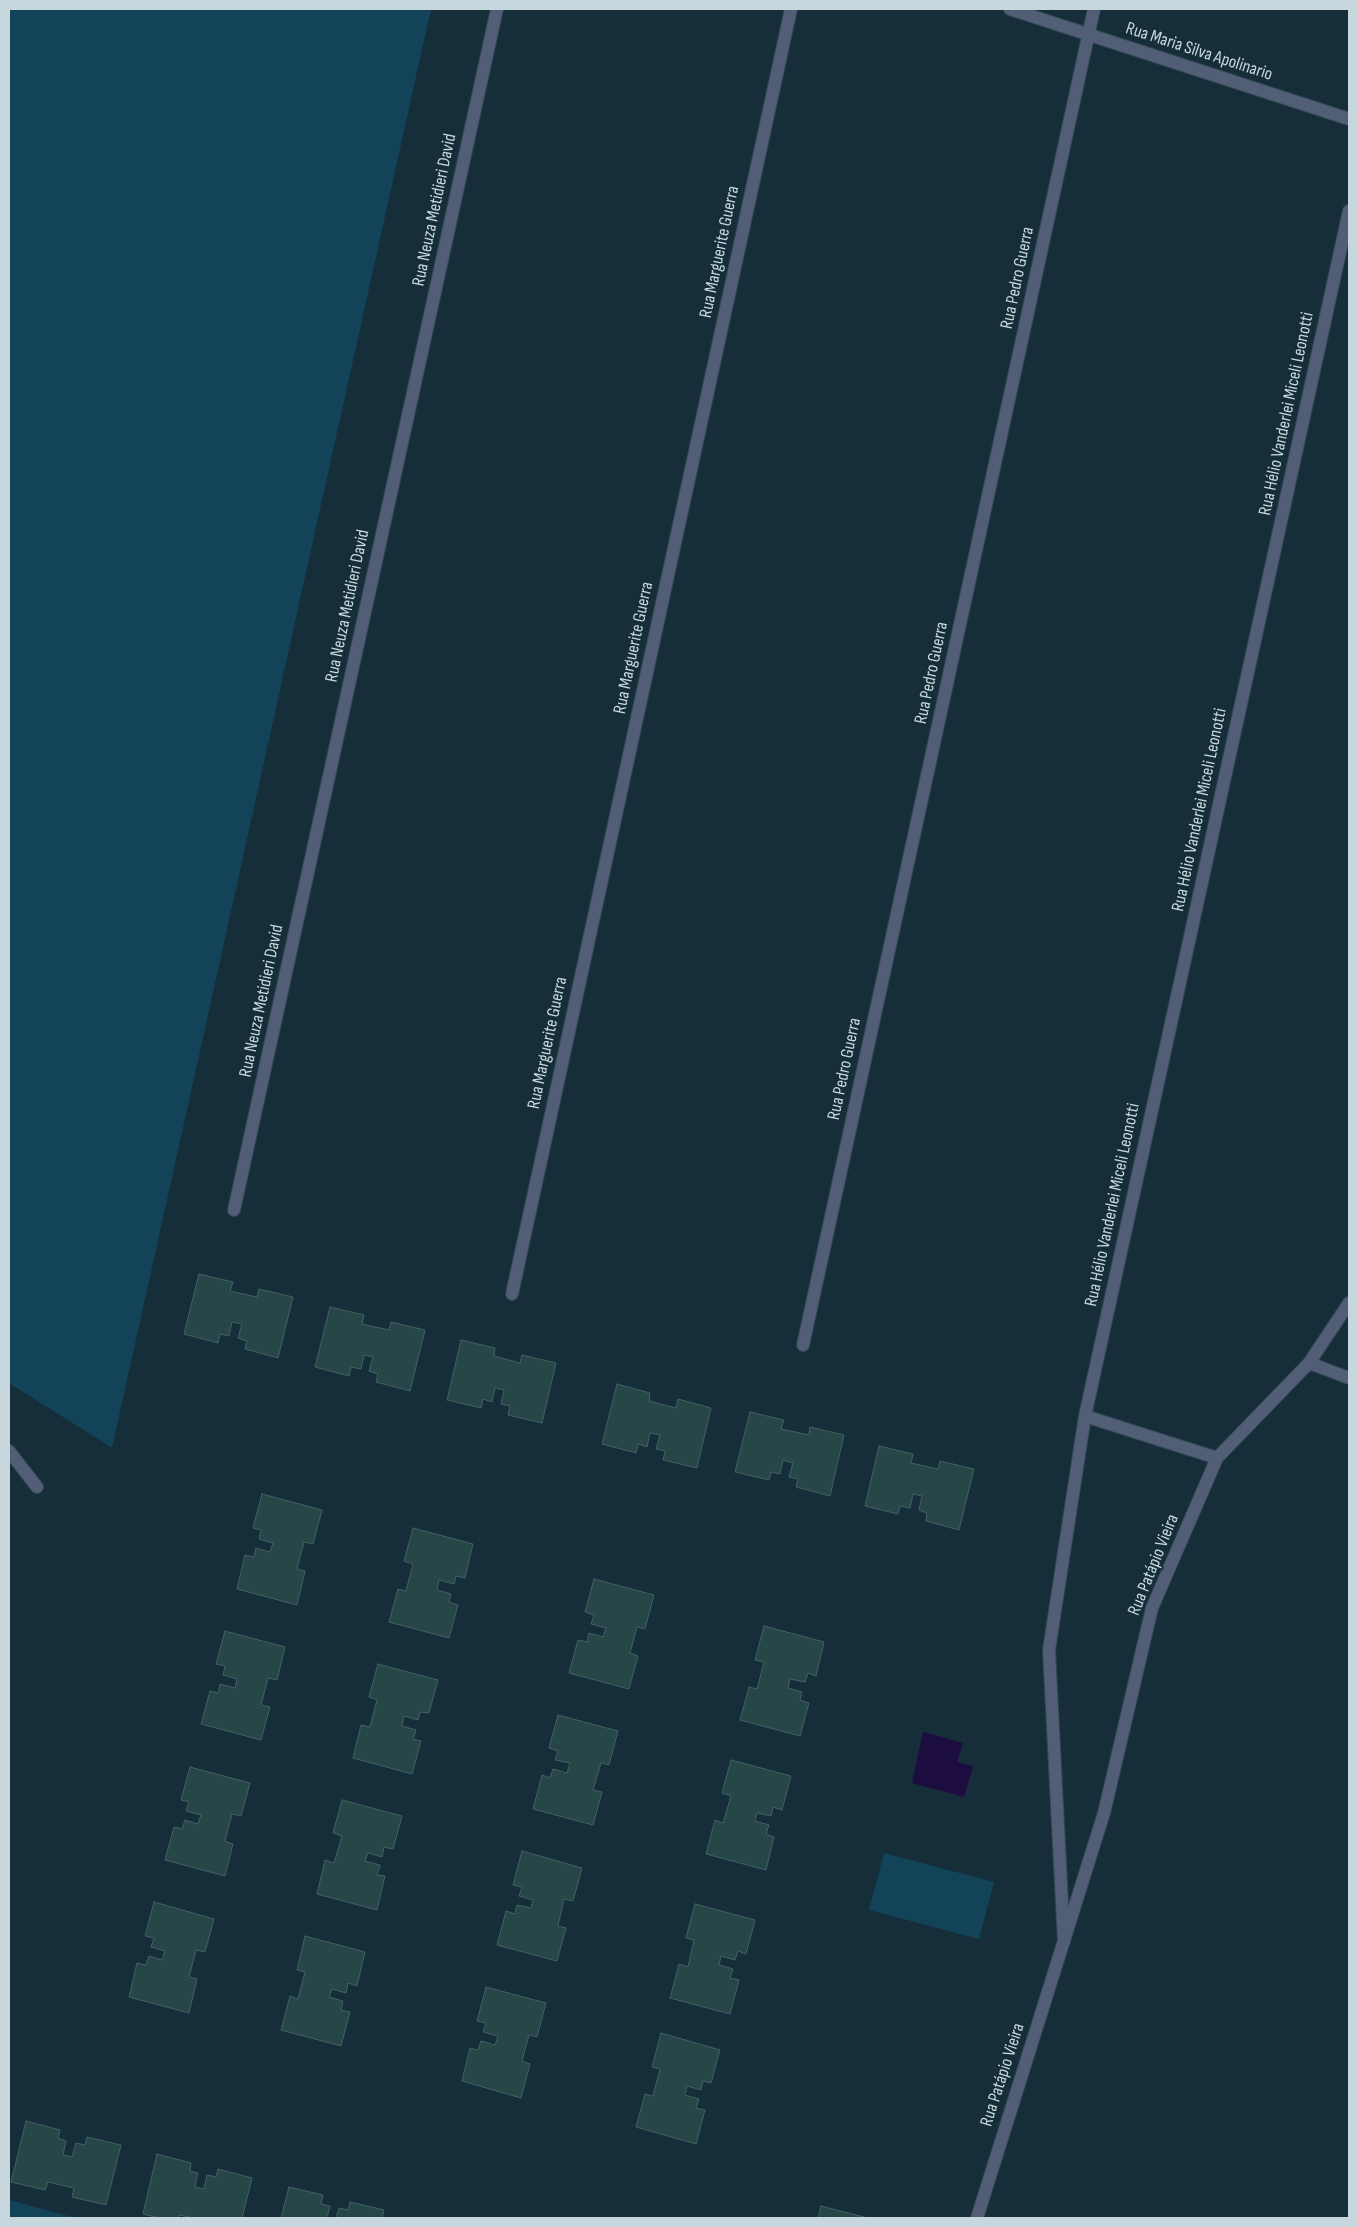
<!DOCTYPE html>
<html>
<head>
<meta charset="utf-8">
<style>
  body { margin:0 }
  #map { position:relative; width:1358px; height:2227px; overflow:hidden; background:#152e3a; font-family:"Sofia Sans Condensed",sans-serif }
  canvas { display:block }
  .frame { position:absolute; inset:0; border:10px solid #c8d6de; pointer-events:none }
</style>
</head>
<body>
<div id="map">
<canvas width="1358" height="2227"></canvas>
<div class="frame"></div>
</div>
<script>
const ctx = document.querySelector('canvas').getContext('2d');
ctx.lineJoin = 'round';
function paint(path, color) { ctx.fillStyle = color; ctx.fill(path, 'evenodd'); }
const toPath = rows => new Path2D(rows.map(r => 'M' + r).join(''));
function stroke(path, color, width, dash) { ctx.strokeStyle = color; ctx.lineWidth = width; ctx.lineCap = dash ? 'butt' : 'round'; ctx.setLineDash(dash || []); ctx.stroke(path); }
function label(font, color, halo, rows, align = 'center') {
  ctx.font = font + ' "Sofia Sans Condensed",sans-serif'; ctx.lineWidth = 4; ctx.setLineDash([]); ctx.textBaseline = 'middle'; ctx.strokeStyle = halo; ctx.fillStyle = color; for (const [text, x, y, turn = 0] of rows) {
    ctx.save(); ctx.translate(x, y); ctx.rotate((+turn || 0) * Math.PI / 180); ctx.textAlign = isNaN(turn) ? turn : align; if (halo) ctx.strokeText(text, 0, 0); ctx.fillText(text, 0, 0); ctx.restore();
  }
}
const green = toPath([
  [9,9,431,9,112,1448,9,1383],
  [884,1853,994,1882,979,1939,869,1910],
  [9,2200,76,2218,9,2218]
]);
const water = toPath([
  [923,1732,963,1743,957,1762,973,1766,964,1797,912,1783]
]);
const building = toPath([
  [199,1274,233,1282,230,1291,257,1297,259,1289,293,1297,278,1358,245,1349,247,1341,238,1338,242,1324,232,1322,229,1336,220,1334,218,1343,184,1334,199,1274],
  [330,1307,364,1315,362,1324,389,1330,391,1322,425,1330,410,1391,376,1382,378,1374,369,1371,373,1357,364,1355,361,1369,351,1367,349,1376,315,1367,330,1307],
  [461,1340,495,1348,494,1356,520,1363,522,1355,556,1363,542,1423,508,1415,510,1406,501,1404,504,1390,495,1388,492,1402,483,1399,481,1408,447,1400,461,1340],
  [617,1384,650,1393,649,1401,676,1408,678,1399,711,1408,697,1468,663,1460,665,1451,656,1449,660,1435,650,1433,647,1447,638,1444,636,1453,602,1444,617,1384],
  [750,1412,784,1420,781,1429,809,1435,810,1427,844,1435,830,1496,796,1487,798,1479,789,1477,793,1463,783,1460,780,1474,771,1472,769,1480,735,1472,750,1412],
  [879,1446,913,1454,911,1463,938,1469,940,1461,974,1469,959,1530,926,1521,927,1513,919,1510,922,1496,913,1494,910,1508,900,1506,898,1514,865,1506,879,1446],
  [262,1494,322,1510,313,1544,304,1542,297,1569,305,1571,297,1605,237,1589,245,1555,254,1557,256,1548,270,1552,273,1543,259,1539,261,1530,253,1528,262,1494],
  [413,1528,473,1544,465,1578,456,1576,454,1584,439,1580,437,1590,451,1594,449,1602,458,1605,449,1638,389,1622,398,1589,406,1591,413,1564,404,1561,413,1528],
  [594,1579,654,1595,645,1629,637,1627,630,1653,638,1656,629,1689,569,1673,578,1640,587,1642,589,1633,603,1637,606,1628,591,1624,594,1615,585,1612,594,1579],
  [764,1626,824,1642,816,1676,808,1673,805,1682,790,1679,788,1688,802,1692,800,1700,809,1703,800,1736,740,1720,749,1687,757,1689,764,1662,755,1660,764,1626],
  [225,1631,285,1647,277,1680,268,1678,261,1705,270,1707,261,1740,201,1724,210,1691,218,1693,220,1684,235,1688,237,1679,223,1675,225,1666,216,1664,225,1631],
  [378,1664,438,1680,429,1713,420,1712,418,1720,404,1716,402,1726,416,1730,413,1739,421,1741,412,1774,353,1758,361,1725,370,1727,377,1700,369,1697,378,1664],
  [558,1715,618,1731,609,1765,601,1763,593,1790,602,1792,593,1825,533,1809,542,1775,550,1778,553,1769,567,1773,570,1763,555,1760,558,1751,549,1748,558,1715],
  [731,1760,791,1776,782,1810,773,1807,771,1816,757,1813,755,1821,769,1825,766,1834,774,1837,766,1870,706,1854,715,1820,723,1823,731,1796,722,1793,731,1760],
  [190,1767,250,1783,241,1816,232,1814,225,1841,233,1844,225,1876,165,1860,174,1827,182,1829,185,1820,198,1824,201,1815,186,1811,189,1802,181,1800,190,1767],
  [342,1800,402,1816,393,1849,384,1847,382,1857,368,1853,365,1861,380,1865,377,1875,385,1876,377,1910,317,1894,325,1860,334,1863,342,1836,333,1833,342,1800],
  [522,1851,582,1868,573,1901,564,1899,558,1926,566,1928,557,1961,497,1945,506,1911,515,1914,517,1905,531,1908,533,1900,519,1896,522,1887,513,1885,522,1851],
  [154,1902,214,1919,205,1952,196,1950,189,1977,197,1979,189,2013,129,1997,137,1963,146,1965,149,1956,162,1960,165,1951,151,1947,154,1938,145,1936,154,1902],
  [695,1904,755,1920,746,1954,738,1951,735,1960,721,1956,719,1965,733,1969,730,1978,739,1980,730,2014,670,1998,679,1964,688,1967,694,1940,686,1938,695,1904],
  [305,1936,365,1952,357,1986,348,1983,346,1993,332,1989,329,1997,343,2001,341,2010,350,2012,341,2046,281,2030,290,1996,298,1999,305,1972,297,1970,305,1936],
  [486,1987,546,2003,537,2037,529,2035,522,2061,530,2064,521,2098,462,2081,470,2048,478,2050,481,2041,495,2045,498,2036,483,2032,486,2023,477,2021,486,1987],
  [661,2033,720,2050,711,2083,703,2081,701,2090,687,2086,685,2095,699,2099,696,2108,705,2110,696,2144,636,2127,645,2094,653,2096,660,2069,652,2067,661,2033],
  [26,2121,60,2130,58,2138,66,2141,63,2155,72,2157,76,2143,85,2145,87,2137,121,2145,106,2205,72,2197,74,2188,48,2182,45,2190,11,2182,26,2121],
  [157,2154,191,2163,190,2171,198,2173,195,2187,204,2189,207,2175,216,2177,218,2169,252,2178,242,2218,194,2218,179,2215,178,2218,159,2218,143,2214,157,2154],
  [289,2187,323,2195,321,2204,330,2206,327,2218,281,2218,289,2187],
  [350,2202,384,2210,382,2218,336,2218,339,2208,348,2210,350,2202],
  [821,2206,868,2218,818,2218,821,2206]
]);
const minor = toPath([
  [1010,9,1349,119],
  [234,1210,497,9],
  [512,1294,791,9],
  [803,1345,1094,9],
  [1309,1363,1349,1378],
  [1085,1416,1217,1458],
  [9,1451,37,1487],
  [1064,1942,1049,1650,1085,1416,1349,211],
  [977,2218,1104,1813,1152,1608,1217,1458,1309,1363,1349,1303]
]);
const streetNames = [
  ["Rua Maria Silva Apolinario",1199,52,18],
  ["Rua Neuza Metidieri David",435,210,-78],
  ["Rua Marguerite Guerra",720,252,-78],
  ["Rua Pedro Guerra",1018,278,-78],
  ["Rua Hélio Vanderlei Miceli Leonotti",1287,414,-78],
  ["Rua Neuza Metidieri David",348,606,-78],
  ["Rua Marguerite Guerra",634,648,-78],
  ["Rua Pedro Guerra",932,673,-78],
  ["Rua Hélio Vanderlei Miceli Leonotti",1200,810,-78],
  ["Rua Neuza Metidieri David",262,1001,-78],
  ["Rua Marguerite Guerra",548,1043,-78],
  ["Rua Pedro Guerra",845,1069,-78],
  ["Rua Hélio Vanderlei Miceli Leonotti",1113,1205,-78],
  ["Rua Patápio Vieira",1154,1565,-68],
  ["Rua Patápio Vieira",1003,2075,-72]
];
paint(green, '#124358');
paint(water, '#1d0c3f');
paint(building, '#264648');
stroke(building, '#426265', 1);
stroke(minor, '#324954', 14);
stroke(minor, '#515e75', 12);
label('18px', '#c8d6de', '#152e3a', streetNames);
</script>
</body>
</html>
